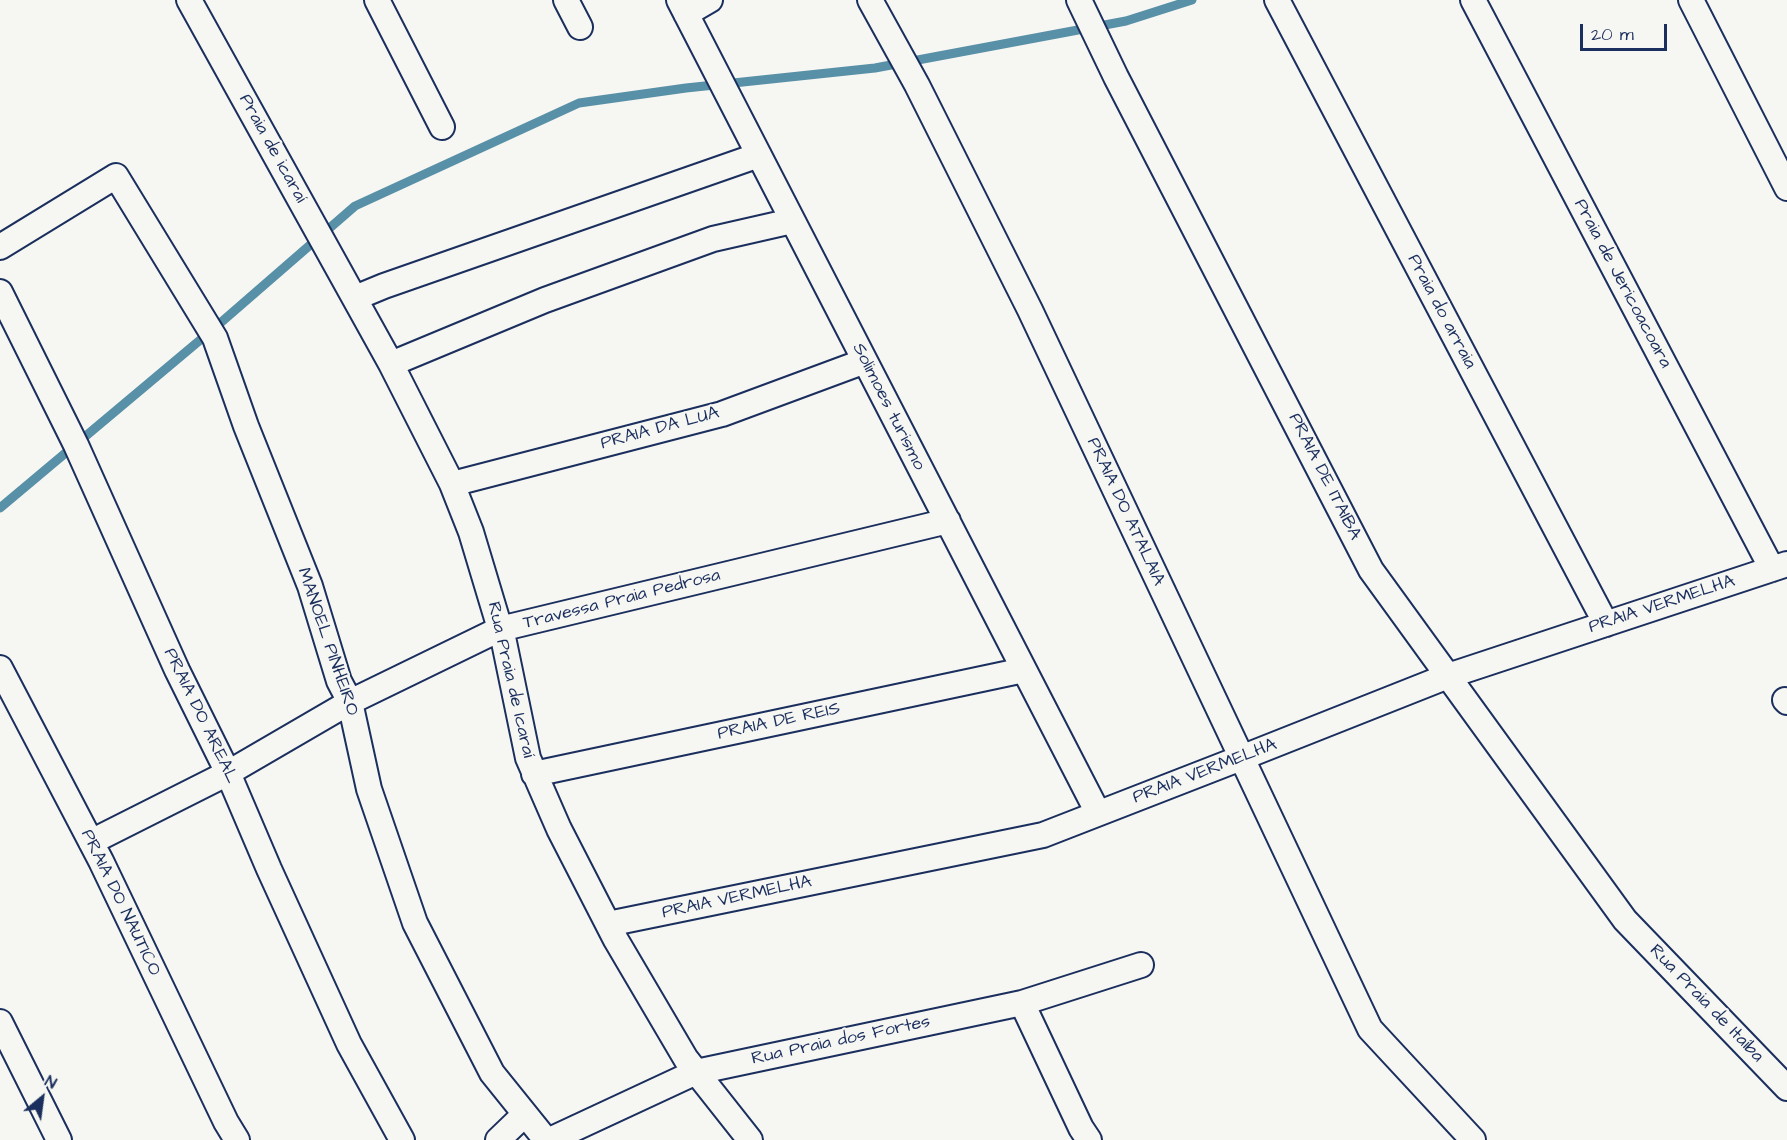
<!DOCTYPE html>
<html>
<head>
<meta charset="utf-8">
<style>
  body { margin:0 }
  #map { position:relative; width:1787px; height:1140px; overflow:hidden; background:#f6f6f2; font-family:"Architects Daughter",sans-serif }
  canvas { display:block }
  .north { position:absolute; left:12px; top:1068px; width:60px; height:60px; -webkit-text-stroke:4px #f6f6f2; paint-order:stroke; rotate:29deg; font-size:16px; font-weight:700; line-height:24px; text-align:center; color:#1b2f5e }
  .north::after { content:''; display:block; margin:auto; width:21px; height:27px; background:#1b2f5e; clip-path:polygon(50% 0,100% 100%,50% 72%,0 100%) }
  .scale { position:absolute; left:1580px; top:24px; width:87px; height:27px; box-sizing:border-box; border:3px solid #1b2f5e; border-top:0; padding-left:8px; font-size:18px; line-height:21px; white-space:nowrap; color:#1b2f5e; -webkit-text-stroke:4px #f6f6f2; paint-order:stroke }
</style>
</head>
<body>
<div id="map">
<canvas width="1787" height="1140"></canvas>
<div class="north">N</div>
<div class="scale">20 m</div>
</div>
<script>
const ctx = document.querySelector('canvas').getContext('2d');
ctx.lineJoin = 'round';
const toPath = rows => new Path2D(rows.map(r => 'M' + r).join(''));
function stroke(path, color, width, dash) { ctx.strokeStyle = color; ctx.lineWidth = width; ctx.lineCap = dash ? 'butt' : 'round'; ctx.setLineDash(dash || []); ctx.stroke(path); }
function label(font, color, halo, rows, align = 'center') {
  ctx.font = font + ' "Architects Daughter",sans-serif'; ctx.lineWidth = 4.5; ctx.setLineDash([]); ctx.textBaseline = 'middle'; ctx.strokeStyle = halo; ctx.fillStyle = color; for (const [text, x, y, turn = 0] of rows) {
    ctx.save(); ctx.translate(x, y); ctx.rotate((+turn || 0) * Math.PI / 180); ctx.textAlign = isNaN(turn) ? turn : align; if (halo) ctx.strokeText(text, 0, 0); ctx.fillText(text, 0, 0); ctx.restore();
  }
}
const stream = toPath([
  [0,508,218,325,355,206,579,103,686,88,875,68,1126,21,1192,0]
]);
const street = toPath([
  [189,0,391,364,452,484,471,532,504,642,528,758,559,829,616,940,686,1059,750,1140],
  [377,0,442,127],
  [566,0,580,27],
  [679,0,1098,813],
  [870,0,917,85,1030,310,1370,1029,1473,1140],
  [1079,0,1116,77,1371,570,1625,920,1787,1088],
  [1277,0,1606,624],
  [1473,0,1772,569],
  [1691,0,1787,188],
  [686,14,710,0],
  [0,247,116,176,215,338,246,426,310,586,339,681,350,702,369,789,415,923,492,1073,546,1140],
  [0,292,76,445,177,670,228,773,269,869,349,1044,402,1140],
  [355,298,384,286,759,155],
  [391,364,545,300,713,239,792,221],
  [452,484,722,414,865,361],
  [0,668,101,861,226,1122,237,1140],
  [1785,700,1787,702],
  [534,774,1024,670],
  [91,842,228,773,350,702,500,629,948,521],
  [608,924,1043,835,1241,758,1448,676,1787,564],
  [1022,1003,1081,1128,1089,1140],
  [0,1022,59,1140],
  [498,1140,525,1114],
  [550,1140,696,1072,1022,1003,1141,965]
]);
const streetNames = [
  ["Praia de icaraí",272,149,61],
  ["Praia de Jericoacoara",1622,284,62],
  ["Praia do arraia",1441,312,62],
  ["Solimoes turismo",888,407,63],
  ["PRAIA DA LUA",660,429,-15],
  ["PRAIA DE ITAIBA",1324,477,63],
  ["PRAIA DO ATALAIA",1125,512,65],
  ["Travessa Praia Pedrosa",622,600,-14],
  ["PRAIA VERMELHA",1662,605,-18],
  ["MANOEL PINHEIRO",327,642,71],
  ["Rua Praia de Icaraí",510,680,77],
  ["PRAIA DO AREAL",200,716,64],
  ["PRAIA DE REIS",779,722,-12],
  ["PRAIA VERMELHA",1205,772,-21],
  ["PRAIA VERMELHA",737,898,-12],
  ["PRAIA DO NAUTICO",120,903,64],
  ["Rua Praia de Itaíba",1706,1004,46],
  ["Rua Praia dos Fortes",841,1041,-12]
];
stroke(stream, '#5890a7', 9);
stroke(street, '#1b2f5e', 28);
stroke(street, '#f6f6f2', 24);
label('18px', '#1b2f5e', '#f6f6f2', streetNames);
</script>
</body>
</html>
